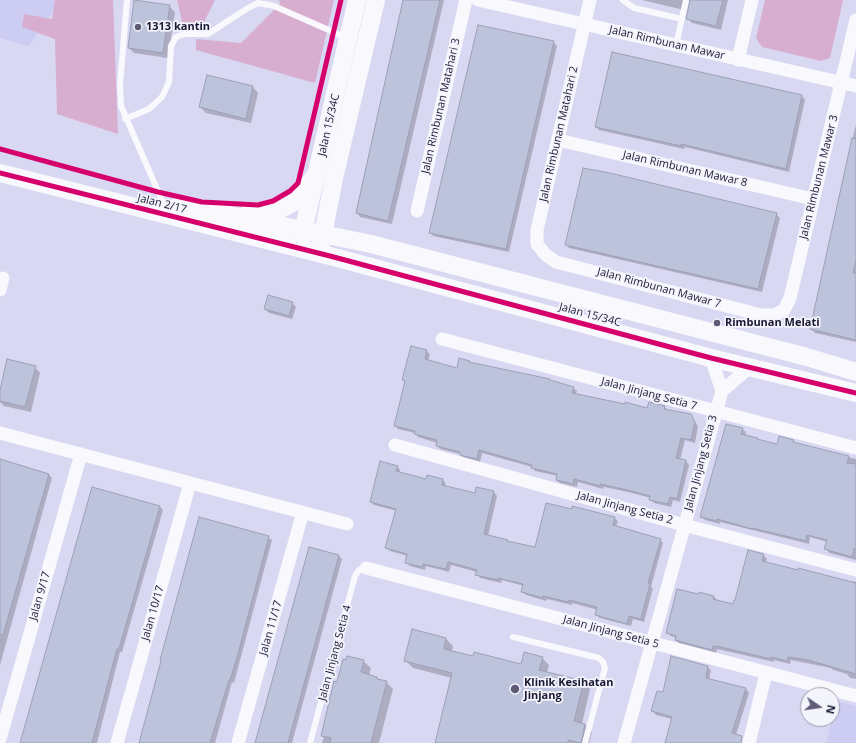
<!DOCTYPE html>
<html>
<head>
<meta charset="utf-8">
<style>
  body { margin:0 }
  #map { position:relative; width:856px; height:743px; overflow:hidden; background:#d9d8f2; font-family:"Open Sans",sans-serif }
  canvas { display:block }
  .north { position:absolute; left:800px; top:687px; width:40px; height:40px; box-sizing:border-box; background:#f4f4fc; border:1px solid #9d9cac; border-radius:50%; rotate:103deg; font-size:11px; font-weight:700; line-height:16px; text-align:center; color:#1a1833 }
  .north::after { content:''; display:block; margin:auto; width:14px; height:18px; background:#5d5b76; clip-path:polygon(50% 0,100% 100%,50% 72%,0 100%) }
</style>
</head>
<body>
<div id="map">
<canvas width="856" height="743"></canvas>
<div class="north">N</div>
</div>
<script>
const ctx = document.querySelector('canvas').getContext('2d');
ctx.lineJoin = 'round';
function paint(path, color) { ctx.fillStyle = color; ctx.fill(path, 'evenodd'); }
const toPath = rows => new Path2D(rows.map(r => 'M' + r).join(''));
function stroke(path, color, width, dash) { ctx.strokeStyle = color; ctx.lineWidth = width; ctx.lineCap = dash ? 'butt' : 'round'; ctx.setLineDash(dash || []); ctx.stroke(path); }
function label(font, color, halo, rows, align = 'center') {
  ctx.font = font + ' "Open Sans",sans-serif'; ctx.lineWidth = 3.5; ctx.setLineDash([]); ctx.textBaseline = 'middle'; ctx.strokeStyle = halo; ctx.fillStyle = color; for (const [text, x, y, turn = 0] of rows) {
    ctx.save(); ctx.translate(x, y); ctx.rotate((+turn || 0) * Math.PI / 180); ctx.textAlign = isNaN(turn) ? turn : align; if (halo) ctx.strokeText(text, 0, 0); ctx.fillText(text, 0, 0); ctx.restore();
  }
}
const built = toPath([
  [0,0,61,0,29,46,0,38],
  [836,701,856,706,856,743,826,743]
]);
const green = toPath([
  [55,0,113,0,118,134,57,114,55,39,22,27,24,14,52,19],
  [177,0,215,0,203,24,182,22],
  [279,0,334,0,315,83,196,50,196,39,241,43,280,4],
  [765,0,843,0,830,58,821,61,762,47,756,38]
]);
const shadow = toPath([
  [404,0,444,0,392,224,360,217,357,213],
  [642,0,728,0,721,30,692,23,688,19,692,0,687,2,684,10],
  [169,6,175,12,168,58,134,53,129,48],
  [553,42,557,46,509,252,433,236,430,232],
  [253,87,258,93,251,123,206,113,200,107],
  [802,96,805,100,789,172,685,147,684,149,599,130,596,127],
  [856,124,856,342,815,333,811,329,836,216,835,215],
  [776,214,780,218,762,292,569,248,566,244],
  [292,303,296,307,292,319,269,313,265,309],
  [426,351,430,354,428,361,458,369,469,361,470,363,573,388,577,391,576,394,648,409,664,407,668,410,690,415,698,426,695,443,685,440,680,460,686,461,689,465,680,502,673,500,671,507,654,503,650,499,651,498,628,492,604,487,603,489,578,482,577,487,560,483,557,480,558,476,535,471,532,467,482,453,480,462,464,458,460,454,440,449,437,445,437,443,418,437,415,433,398,429,395,426,406,383,403,380],
  [35,367,40,373,31,412,4,406,0,402,0,394],
  [742,429,746,432,745,436,757,439,760,441,778,445,793,441,796,443,814,449,856,459,856,560,829,553,826,549,827,542,810,537,809,544,720,522,720,524,705,520,702,517],
  [0,460,48,474,52,478,0,665],
  [397,466,400,470,400,473,426,480,443,480,446,484,445,487,475,495,477,488,494,492,497,496,488,536,507,541,509,542,536,548,614,518,618,521,616,527,660,540,663,543,651,587,653,588,644,622,633,619,631,626,600,618,596,615,598,610,572,603,572,605,547,599,546,601,526,595,522,592,524,586,502,580,501,583,480,578,477,574,477,572,451,565,449,572,426,566,425,570,410,566,406,562,408,556,390,551,386,548,397,511,374,505,371,502],
  [159,506,163,510,122,652,120,652,97,743,21,743],
  [268,537,272,540,234,683,232,682,215,743,140,743],
  [310,548,339,556,342,559,292,743,256,743],
  [763,555,767,559,766,563,852,583,853,581,856,582,856,679,850,678,847,674,833,670,831,668,791,660,790,664,774,660,774,662,717,649,716,653,679,644,676,640,677,638,671,636,667,633,699,596,714,597,717,600,734,605],
  [413,630,446,639,453,646,452,651,474,657,522,665,542,658,549,665,547,673,583,682,590,689,582,724,585,725,592,732,589,743,436,743,452,678,413,668,406,661],
  [672,657,708,667,711,670,709,680,746,689,749,693,736,735,738,743,666,743,672,719,656,715,653,711,663,693],
  [363,661,371,668,369,675,386,682,393,689,379,743,322,743,324,737,322,736,338,683]
]);
const building = toPath([
  [134,0,170,5,163,53,128,48,134,0],
  [403,0,440,0,388,221,356,213,403,0],
  [690,0,723,0,716,26,686,19,690,0],
  [478,25,554,41,506,249,429,233,478,25],
  [612,52,802,95,786,169,681,144,681,146,595,127,612,52],
  [207,75,253,86,246,119,199,107,207,75],
  [852,138,856,139,856,260,853,273,856,273,856,340,810,329,852,138],
  [583,168,610,173,777,213,758,289,565,245,583,168],
  [268,295,293,302,289,316,264,309,268,295],
  [411,346,427,350,425,359,457,368,459,358,470,361,469,362,550,379,550,380,574,387,572,393,625,404,625,402,647,408,649,402,665,406,664,409,691,414,695,422,691,440,681,438,676,458,686,460,677,499,670,497,668,504,649,500,650,496,623,489,600,484,600,486,574,479,573,484,556,480,557,474,531,468,532,465,479,450,477,459,460,455,460,452,436,446,437,440,414,434,415,431,394,426,405,381,402,380,411,346],
  [7,359,36,366,25,407,0,401,0,390,7,359],
  [726,424,743,428,741,434,758,438,757,439,777,444,779,436,794,440,793,442,849,456,847,463,856,464,856,549,854,549,852,557,824,549,827,540,807,535,806,541,752,528,752,529,717,519,717,521,700,517,726,424],
  [0,459,49,474,3,635,0,635,0,459],
  [380,461,398,466,396,471,426,479,427,475,443,479,442,485,475,493,476,487,494,491,484,534,508,540,507,541,535,547,546,503,572,509,572,506,615,517,613,525,661,539,648,583,650,584,641,619,629,616,627,624,595,615,597,607,569,600,568,602,543,596,543,598,521,592,523,584,498,578,498,580,475,575,477,570,448,562,446,569,423,564,422,567,405,563,407,554,385,548,396,509,370,502,380,461],
  [92,487,160,506,119,649,117,649,92,743,20,743,92,487],
  [199,517,269,536,238,654,230,680,229,680,210,743,139,743,161,661,160,660,199,517],
  [309,547,339,555,288,743,255,743,309,547],
  [748,550,764,554,762,561,798,570,798,568,856,583,856,674,808,660,788,657,787,661,771,657,771,659,721,647,713,646,712,650,675,640,676,636,666,633,677,589,698,594,699,592,714,596,713,599,733,604,734,600,735,600,748,550],
  [412,629,446,638,444,649,473,656,474,652,521,664,524,652,543,657,539,670,584,681,574,721,585,724,581,743,568,740,568,743,435,743,452,673,404,661,412,629],
  [347,656,364,660,361,672,377,677,377,679,387,681,371,743,330,743,331,738,321,736,334,681,337,682,343,659,346,660,347,656],
  [671,656,708,666,706,678,746,688,732,733,742,736,741,743,665,743,672,717,651,711,657,691,663,692,671,656]
]);
const lane = toPath([
  [127,0,120,85,121,106,164,205],
  [623,0,634,8,682,19],
  [676,45,686,0],
  [125,119,149,109,162,97,169,82,171,46,176,37,185,34,208,34,248,8,258,3,274,6,347,38],
  [513,637,599,658,603,662,605,668,585,743],
  [310,743,355,576,359,570,366,568]
]);
const street = toPath([
  [478,0,856,86],
  [590,0,537,230,537,244,545,254,556,262,761,315,774,315,784,310,790,298,856,20],
  [738,60,752,0],
  [558,140,813,199],
  [417,211,466,0],
  [0,290,3,278],
  [442,339,856,448],
  [711,358,722,391,750,367],
  [0,433,347,524],
  [395,445,684,525,856,570],
  [366,568,856,696],
  [0,739,81,454],
  [117,743,190,483],
  [238,743,303,512],
  [624,743,722,391],
  [749,743,766,673]
]);
const secondary = toPath([
  [0,173,330,256,711,358,856,393],
  [177,207,225,214,371,244,807,357,856,372],
  [249,212,277,211,289,205,296,201,314,177],
  [301,240,357,0],
  [321,245,334,178,376,0]
]);
const cycleway = toPath([
  [0,149,158,192,202,202,258,205,273,201,290,191,298,183,341,0],
  [0,173,330,256,711,358,856,393]
]);
const markers = [
  [138,27,4,"#5d5b76"],
  [717,323,4,"#5d5b76"],
  [515,689,5,"#5d5b76"]
];
const poiNames = [
  ["1313 kantin",146,27],
  ["Rimbunan Melati",725,323],
  ["Klinik Kesihatan",524,683],
  ["Jinjang",524,696]
];
const streetNames = [
  ["Jalan Rimbunan Mawar",667,43,13],
  ["Jalan Rimbunan Matahari 3",441,106,-77],
  ["Jalan 15/34C",329,125,-77],
  ["Jalan Rimbunan Matahari 2",559,134,-77],
  ["Jalan Rimbunan Mawar 8",685,169,13],
  ["Jalan Rimbunan Mawar 3",819,177,-76],
  ["Jalan 2/17",162,204,14],
  ["Jalan Rimbunan Mawar 7",659,288,15],
  ["Jalan 15/34C",590,315,15],
  ["Jalan Jinjang Setia 7",649,394,15],
  ["Jalan Jinjang Setia 3",701,463,-75],
  ["Jalan Jinjang Setia 2",625,508,15],
  ["Jalan 9/17",40,596,-74],
  ["Jalan 10/17",153,613,-74],
  ["Jalan 11/17",271,628,-74],
  ["Jalan Jinjang Setia 5",611,632,15],
  ["Jalan Jinjang Setia 4",335,653,-75]
];
paint(built, '#cdccf3');
paint(green, '#d7aed0');
paint(shadow, '#0003');
paint(building, '#bec3dc');
stroke(building, '#9b9fb7', 1);
stroke(lane, '#f9f9fd', 6);
stroke(street, '#f9f9fd', 13);
stroke(secondary, '#f9f9fd', 18);
stroke(cycleway, '#d6006c', 5);
for (const [x, y, r, color] of markers) { const dot = new Path2D(); dot.arc(x, y, r, 0, 2 * Math.PI); ctx.fillStyle = color; ctx.fill(dot); stroke(dot, '#f4f4fc', 1.5); }
label('bold 11px', '#1a1833', '#f4f4fc', poiNames, 'left');
label('11px', '#1a1833', '#f4f4fc', streetNames);
</script>
</body>
</html>
